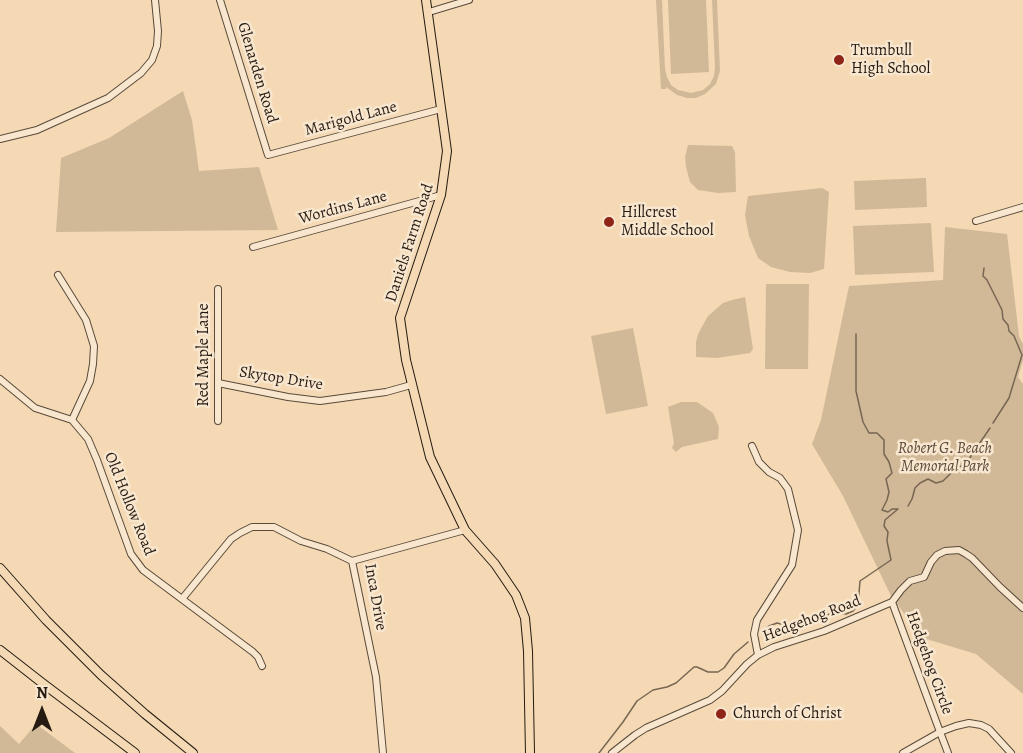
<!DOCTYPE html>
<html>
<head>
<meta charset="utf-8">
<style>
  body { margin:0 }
  #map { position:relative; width:1023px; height:753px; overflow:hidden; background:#f4d9b4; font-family:Alegreya,serif }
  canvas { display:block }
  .north { position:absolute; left:12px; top:681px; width:60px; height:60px; -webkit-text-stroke:4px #f8e6ce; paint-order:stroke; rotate:0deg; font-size:16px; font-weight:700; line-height:24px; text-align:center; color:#251b12 }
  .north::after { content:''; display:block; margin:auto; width:21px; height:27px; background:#251b12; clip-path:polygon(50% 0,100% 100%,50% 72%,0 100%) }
</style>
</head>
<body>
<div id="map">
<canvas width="1023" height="753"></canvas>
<div class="north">N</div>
</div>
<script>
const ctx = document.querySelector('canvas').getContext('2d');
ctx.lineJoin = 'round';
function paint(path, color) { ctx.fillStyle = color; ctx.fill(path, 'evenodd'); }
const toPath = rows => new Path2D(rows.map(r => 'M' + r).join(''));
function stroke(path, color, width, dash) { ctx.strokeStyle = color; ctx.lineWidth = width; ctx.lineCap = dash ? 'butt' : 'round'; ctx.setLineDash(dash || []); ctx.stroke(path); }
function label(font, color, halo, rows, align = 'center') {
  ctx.font = font + ' Alegreya,serif'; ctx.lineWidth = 5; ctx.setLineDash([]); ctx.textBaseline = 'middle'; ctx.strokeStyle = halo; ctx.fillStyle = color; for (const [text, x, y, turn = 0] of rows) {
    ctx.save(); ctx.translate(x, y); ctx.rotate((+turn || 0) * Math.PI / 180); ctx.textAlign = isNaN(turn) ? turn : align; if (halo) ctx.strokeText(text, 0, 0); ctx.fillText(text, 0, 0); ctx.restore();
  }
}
const green = toPath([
  [656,0,662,0,665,69,667,77,671,85,678,90,691,93,703,90,710,84,714,76,715,67,712,0,717,0,720,71,716,84,705,94,696,98,687,98,677,95,666,87,666,89,661,89],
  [668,0,706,0,709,72,671,74],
  [183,91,192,120,199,171,259,167,278,230,56,232,61,158,109,138],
  [688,145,732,146,735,152,736,192,718,193,698,190,690,182,686,167,685,157],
  [926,178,927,207,855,210,854,181],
  [822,188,829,192,824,269,810,273,790,272,771,267,758,258,749,236,745,215,748,196],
  [931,223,934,272,855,275,853,226],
  [945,227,1007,234,1019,336,1023,344,1023,360,1018,377,1023,384,1023,694,976,654,923,638,917,631,911,629,903,612,891,596,843,496,812,444,821,420,849,286,943,280],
  [766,284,809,284,808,369,765,369],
  [745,297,753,349,750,353,717,358,696,357,696,342,698,334,708,316,723,303,732,300],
  [633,328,648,406,606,414,591,336],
  [681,402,697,402,713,413,719,427,718,439,682,447,676,452,672,448,674,443,668,407],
  [36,724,75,753,0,753,0,726,19,744]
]);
const stream = toPath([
  [984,268,983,276,987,280,1002,310,1003,319,1008,325,1009,331,1014,336,1022,355,1009,398,993,423],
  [908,506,912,499,915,488,920,483,928,479,936,483,943,481,952,472,967,462,990,428],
  [762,633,769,626,777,623,785,625,792,630,801,627,804,623,807,621,814,621,834,612,846,614,853,611,858,605,860,581,891,560,887,541,888,532,884,526,885,520,898,509,892,509,888,512,882,510,887,500,889,492,886,479,892,473,889,462,884,454,884,440,877,433,869,433,863,422,856,391,856,334],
  [599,753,623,722,637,701,653,690,667,687,676,683,694,667,697,667,708,672,718,672,724,668,734,654,748,642]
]);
const minor = toPath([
  [220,0,268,155,441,109],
  [429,12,469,0],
  [0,139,37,130,108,98,141,73,152,60,157,46,158,31,155,0],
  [976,221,1023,207],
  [253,247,441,195],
  [58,275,86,320,94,346,93,364,90,381,72,420],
  [0,379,35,408,72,420,88,439,97,460,131,554,143,570,253,652,258,657,262,666],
  [218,383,288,397,320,401,386,392,411,385],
  [218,421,218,289],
  [752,446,759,462,769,472,780,478,788,489,798,530,792,565,757,620,754,634,758,655],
  [352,561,376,677,383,753],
  [352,561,465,530],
  [182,599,231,539,240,533,252,527,274,527,301,541,327,549,352,561],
  [892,602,940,732,903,753],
  [612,753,635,735,646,728,710,700,722,691,747,664,758,655,774,647,824,631,892,602,901,590,910,581,924,577,931,562,937,555,945,551,959,550,966,554,972,558,1000,587,1023,608],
  [948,753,940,732,956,726,969,723,981,725,989,729,1011,753]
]);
const major = toPath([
  [426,0,447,151,441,195,400,318,406,360,430,457,465,530,495,564,516,595,525,618,528,651,530,753]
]);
const highway = toPath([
  [0,568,46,620,101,675,145,714,193,753],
  [0,650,41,682,135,753]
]);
const markers = [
  [839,60,6,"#8f2418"],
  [609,222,6,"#8f2418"],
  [721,714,6,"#8f2418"]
];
const poiNames = [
  ["Trumbull",851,51],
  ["High School",851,69],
  ["Hillcrest",621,213],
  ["Middle School",621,231],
  ["Church of Christ",733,714]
];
const streetNames = [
  ["Glenarden Road",257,73,73],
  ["Marigold Lane",351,119,-15],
  ["Wordins Lane",343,208,-15],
  ["Daniels Farm Road",410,243,-72],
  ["Red Maple Lane",204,355,-90],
  ["Skytop Drive",281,379,9],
  ["Old Hollow Road",129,504,68],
  ["Inca Drive",375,597,80],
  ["Hedgehog Road",812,619,-21],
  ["Hedgehog Circle",929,663,70]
];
const parkNames = [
  ["Robert G. Beach",945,449],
  ["Memorial Park",945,467]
];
paint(green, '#d1b998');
stroke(stream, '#776652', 1.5);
stroke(minor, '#594a3a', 8);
stroke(major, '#251b12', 10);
stroke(highway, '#251b12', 10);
stroke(minor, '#f8e6ce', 6);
stroke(major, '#f4d9b4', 8);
stroke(highway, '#f4d9b4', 8);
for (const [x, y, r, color] of markers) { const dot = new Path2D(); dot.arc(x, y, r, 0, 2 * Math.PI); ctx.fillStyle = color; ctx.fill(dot); stroke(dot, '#f8e6ce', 2); }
label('16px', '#251b12', '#f8e6ce', poiNames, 'left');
label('16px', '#251b12', '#f8e6ce', streetNames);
label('italic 16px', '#594a3a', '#f8e6ce', parkNames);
</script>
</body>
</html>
